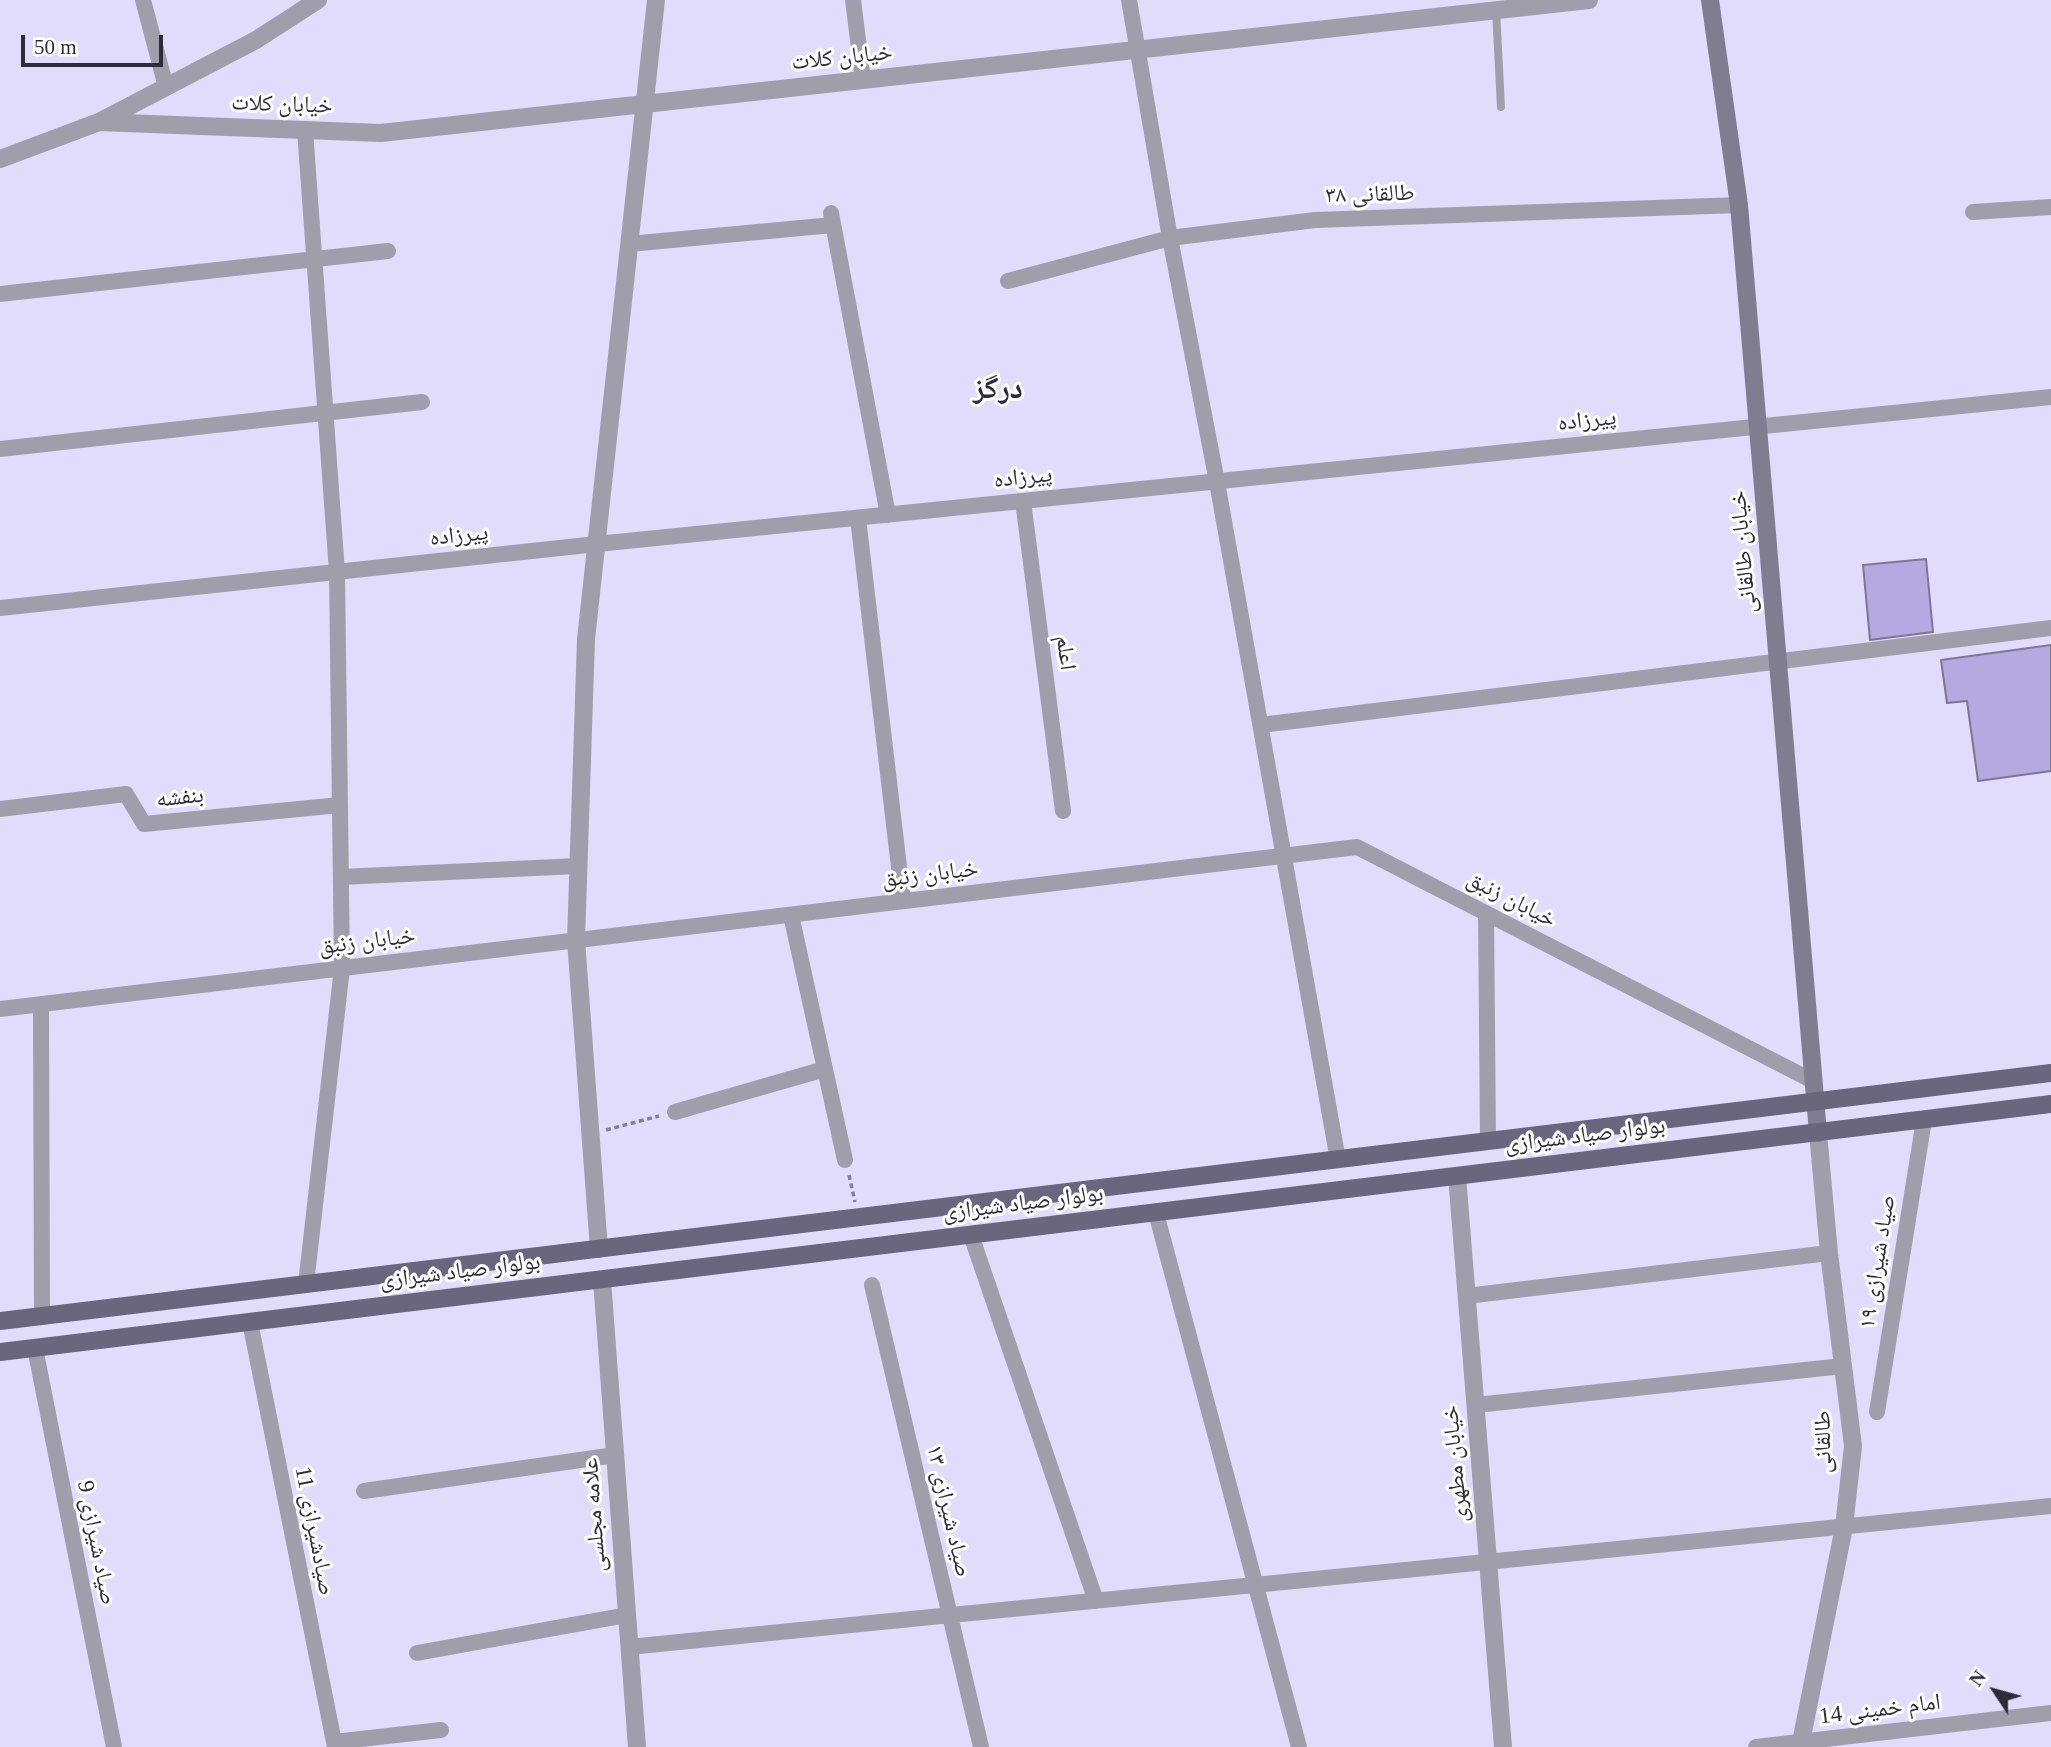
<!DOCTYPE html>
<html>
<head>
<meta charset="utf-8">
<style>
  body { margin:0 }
  #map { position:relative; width:2051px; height:1747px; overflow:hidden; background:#e2dcfc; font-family:"Times New Roman",serif }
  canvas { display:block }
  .north { position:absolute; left:1960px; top:1656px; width:70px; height:70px; -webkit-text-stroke:5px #fff; paint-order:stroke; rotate:306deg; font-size:19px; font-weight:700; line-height:28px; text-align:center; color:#2f2c39 }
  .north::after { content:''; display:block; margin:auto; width:24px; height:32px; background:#2f2c39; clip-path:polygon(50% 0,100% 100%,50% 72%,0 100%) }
  .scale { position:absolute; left:21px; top:35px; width:142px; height:32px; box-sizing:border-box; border:4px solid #2f2c39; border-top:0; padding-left:9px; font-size:21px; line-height:24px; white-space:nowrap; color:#2f2c39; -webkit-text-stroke:5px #fff; paint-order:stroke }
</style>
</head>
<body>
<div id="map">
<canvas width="2051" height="1747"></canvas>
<div class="north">N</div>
<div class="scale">50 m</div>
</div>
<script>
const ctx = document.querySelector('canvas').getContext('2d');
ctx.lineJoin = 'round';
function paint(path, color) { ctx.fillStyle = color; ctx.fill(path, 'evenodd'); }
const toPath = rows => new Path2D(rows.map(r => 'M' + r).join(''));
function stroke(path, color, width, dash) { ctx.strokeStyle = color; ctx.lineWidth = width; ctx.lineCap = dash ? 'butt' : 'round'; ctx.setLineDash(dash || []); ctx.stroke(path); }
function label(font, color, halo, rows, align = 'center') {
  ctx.font = font + ' "Times New Roman","Noto Naskh Arabic",serif'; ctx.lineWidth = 6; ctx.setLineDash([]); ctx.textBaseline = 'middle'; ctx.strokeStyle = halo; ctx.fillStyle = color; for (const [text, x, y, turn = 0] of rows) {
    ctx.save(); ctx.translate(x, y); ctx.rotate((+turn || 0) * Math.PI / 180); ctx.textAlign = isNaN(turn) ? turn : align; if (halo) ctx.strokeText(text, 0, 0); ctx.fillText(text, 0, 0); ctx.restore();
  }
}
const building = toPath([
  [1926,559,1933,632,1870,640,1863,565,1926,559],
  [2051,645,2051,771,1978,781,1967,701,1947,703,1941,660,2051,645]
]);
const path = toPath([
  [606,1130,659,1116],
  [849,1175,855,1202]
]);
const service = toPath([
  [1496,10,1501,107]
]);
const minor = toPath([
  [143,0,166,87],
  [853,0,863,80],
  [1129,0,1170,238,1217,482,1338,1160],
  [305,130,337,572,342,968,306,1284],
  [1973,212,2051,207],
  [831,213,888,515],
  [629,244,833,225],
  [1008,281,1170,238,1315,220,1739,205],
  [0,294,388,251],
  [0,449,422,402],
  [1023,501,1063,811],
  [858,518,903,901],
  [0,608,597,544,2051,397],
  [1261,725,2051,628],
  [0,809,126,794,144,824,340,805],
  [341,877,578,866],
  [1486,913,1488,1141],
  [791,915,845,1160],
  [41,1004,42,1316],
  [0,1009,1357,847,1813,1081],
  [675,1112,825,1069],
  [1156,1213,1299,1747],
  [971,1235,1096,1601],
  [872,1285,981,1747],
  [1466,1296,1829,1253],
  [250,1322,335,1747],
  [35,1348,114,1747],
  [1476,1405,1843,1366],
  [1877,1412,1924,1120],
  [364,1491,615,1455],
  [629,1647,2051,1506],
  [417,1653,627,1615],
  [334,1742,441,1730],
  [1756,1747,2051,1713]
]);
const tertiary = toPath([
  [99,122,381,133,1589,0],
  [0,159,99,122,256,40,318,0],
  [1457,1176,1503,1747],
  [599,1249,576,940,586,639,656,0],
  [602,1280,637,1747],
  [1800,1747,1844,1527,1853,1446,1829,1253,1818,1133]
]);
const secondary = toPath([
  [1710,0,1739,205,1818,1133]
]);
const primary = toPath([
  [0,1321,2051,1073],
  [0,1352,2051,1104]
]);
const streetNames = [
  ["خیابان کلات",842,58,-6],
  ["خیابان کلات",282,105,2],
  ["طالقانی ۳۸",1370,195,-2],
  ["پیرزاده",1587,421,-6],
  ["پیرزاده",1023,478,-6],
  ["پیرزاده",459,536,-6],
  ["خیابان طالقانی",1744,552,-95],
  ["اعلم",1065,653,83],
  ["بنفشه",180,798,-6],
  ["خیابان زنبق",930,875,-7],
  ["خیابان زنبق",1511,900,27],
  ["خیابان زنبق",367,942,-7],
  ["بولوار صیاد شیرازی",1585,1136,-7],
  ["بولوار صیاد شیرازی",1023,1204,-7],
  ["صیاد شیرازی ۱۹",1878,1262,-81],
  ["بولوار صیاد شیرازی",460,1272,-7],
  ["طالقانی",1824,1442,-91],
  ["خیابان مطهری",1456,1464,-95],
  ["صیاد شیرازی ۱۳",948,1511,77],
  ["علامه مجلسی",595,1515,-94],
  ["صیادشیرازی 11",314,1531,79],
  ["صیاد شیرازی 9",96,1543,79],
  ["امام خمینی 14",1880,1710,-7]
];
const districtNames = [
  ["درگز",998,390]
];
paint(building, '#b4a9e1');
stroke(building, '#7c7793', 2);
stroke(path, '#858096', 3.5, [5, 3.5]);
stroke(service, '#a09eab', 8);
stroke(minor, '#a09eab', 16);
stroke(tertiary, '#a09eab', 18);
stroke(secondary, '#807d91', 18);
stroke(primary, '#6a667d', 18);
label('23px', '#2f2c39', '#fff', streetNames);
label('bold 30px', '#2f2c39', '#fff', districtNames);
</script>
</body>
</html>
